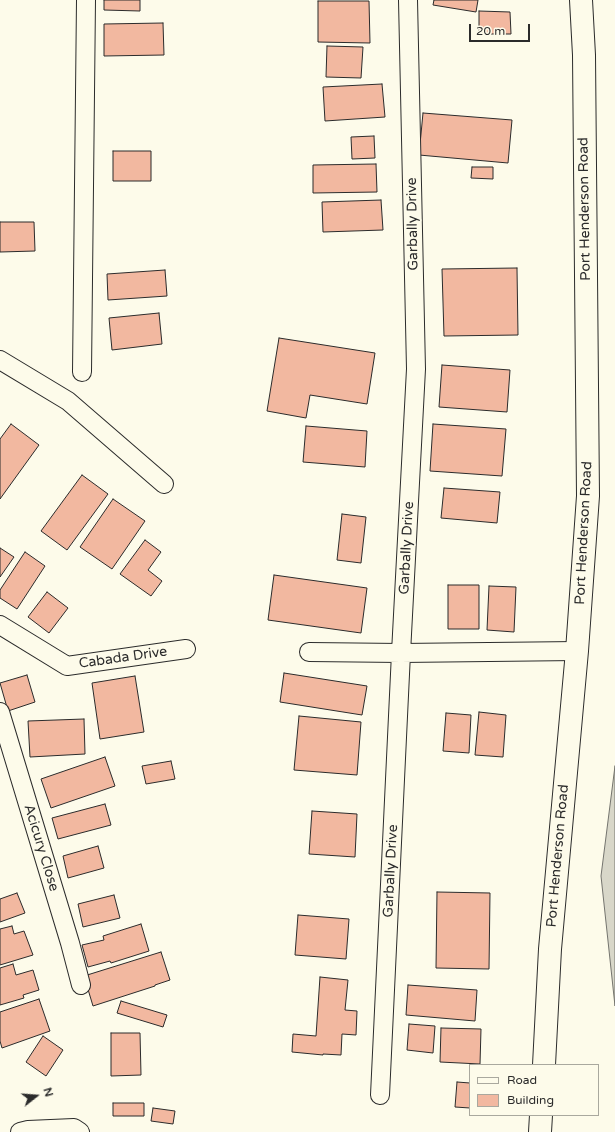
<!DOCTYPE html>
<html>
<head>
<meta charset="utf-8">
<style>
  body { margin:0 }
  #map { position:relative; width:615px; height:1132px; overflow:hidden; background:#fdfbea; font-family:"Varela Round",sans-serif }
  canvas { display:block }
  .legend { position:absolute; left:469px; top:1064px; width:130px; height:52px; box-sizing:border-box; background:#fdfbea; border:1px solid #a9a89e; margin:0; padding:5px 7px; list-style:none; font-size:12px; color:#2b2b2b }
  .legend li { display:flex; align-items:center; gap:8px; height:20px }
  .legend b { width:20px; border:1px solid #a9a89e }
  .north { position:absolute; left:16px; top:1076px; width:40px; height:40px; -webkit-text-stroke:3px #fdfbea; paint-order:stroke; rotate:73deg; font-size:11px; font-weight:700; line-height:16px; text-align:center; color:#2b2b2b }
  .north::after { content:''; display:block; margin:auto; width:14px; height:18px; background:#2b2b2b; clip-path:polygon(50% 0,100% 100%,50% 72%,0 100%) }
  .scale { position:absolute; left:469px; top:24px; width:61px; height:18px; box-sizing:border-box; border:2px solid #2b2b2b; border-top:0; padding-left:5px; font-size:12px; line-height:14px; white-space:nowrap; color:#2b2b2b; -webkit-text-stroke:3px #fdfbea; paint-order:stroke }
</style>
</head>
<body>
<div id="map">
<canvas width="615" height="1132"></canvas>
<ul class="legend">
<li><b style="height:5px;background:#fdfbea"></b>Road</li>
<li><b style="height:11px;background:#f2b8a0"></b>Building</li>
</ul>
<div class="north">N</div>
<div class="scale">20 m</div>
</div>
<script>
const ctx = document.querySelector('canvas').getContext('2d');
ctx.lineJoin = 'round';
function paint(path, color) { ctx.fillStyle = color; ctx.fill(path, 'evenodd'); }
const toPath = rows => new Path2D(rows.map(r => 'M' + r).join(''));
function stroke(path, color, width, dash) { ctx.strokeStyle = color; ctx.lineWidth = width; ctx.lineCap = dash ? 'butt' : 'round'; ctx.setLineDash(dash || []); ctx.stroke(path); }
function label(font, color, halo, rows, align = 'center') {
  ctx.font = font + ' "Varela Round",sans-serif'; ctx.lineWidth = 3; ctx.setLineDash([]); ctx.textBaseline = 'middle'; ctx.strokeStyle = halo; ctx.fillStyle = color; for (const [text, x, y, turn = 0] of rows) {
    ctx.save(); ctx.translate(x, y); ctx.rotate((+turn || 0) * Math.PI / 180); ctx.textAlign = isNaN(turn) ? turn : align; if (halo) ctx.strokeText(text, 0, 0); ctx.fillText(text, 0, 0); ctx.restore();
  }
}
const water = toPath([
  [615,766,615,1006,601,876,615,766]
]);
const building = toPath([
  [104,0,140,0,140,11,104,10,104,0],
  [434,0,478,0,476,12,433,5,434,0],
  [318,1,369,1,370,43,318,42,318,1],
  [479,11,510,12,511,34,479,34,479,11],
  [163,23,164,55,104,56,104,24,163,23],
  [327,46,363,47,361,78,326,77,327,46],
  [382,84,385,117,325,121,323,87,382,84],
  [423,113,512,120,508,163,419,155,423,113],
  [374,136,375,158,352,159,351,137,374,136],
  [113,151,151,151,151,181,113,181,113,151],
  [376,164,377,192,313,193,313,165,376,164],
  [472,167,493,167,493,179,471,178,472,167],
  [381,200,383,230,323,232,322,202,381,200],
  [0,222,34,222,35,251,0,252,0,222],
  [517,268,518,335,444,336,442,269,517,268],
  [165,270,167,296,108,300,107,274,165,270],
  [159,313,162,344,112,350,109,318,159,313],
  [279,338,375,353,367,404,310,395,306,418,267,411,279,338],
  [442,365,510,370,507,412,439,407,442,365],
  [11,424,39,445,0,499,0,439,11,424],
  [433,424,506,429,502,476,430,471,433,424],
  [306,426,367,431,365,467,303,462,306,426],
  [82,475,108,494,67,550,41,531,82,475],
  [444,488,500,492,497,523,441,518,444,488],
  [113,499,145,521,112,569,80,547,113,499],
  [342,514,366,517,361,563,337,560,342,514],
  [145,540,161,552,148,570,162,581,151,596,120,574,145,540],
  [0,548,14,557,0,577,0,548],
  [25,552,45,566,17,609,0,598,0,590,25,552],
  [274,575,367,588,361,633,268,620,274,575],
  [448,585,479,585,479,629,448,629,448,585],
  [489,586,516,587,514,632,487,630,489,586],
  [47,592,68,608,49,633,28,617,47,592],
  [284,673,367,686,362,715,280,702,284,673],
  [27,675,35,702,8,711,0,683,27,675],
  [135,676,144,732,100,739,92,683,135,676],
  [479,712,506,715,503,757,475,755,479,712],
  [446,713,471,715,469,753,443,751,446,713],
  [299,716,361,722,357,775,294,770,299,716],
  [84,719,85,754,30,757,28,721,84,719],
  [105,757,115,786,51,808,41,779,105,757],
  [171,761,175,779,146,784,142,766,171,761],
  [105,804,111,825,58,839,52,818,105,804],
  [312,811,357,814,355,857,309,854,312,811],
  [98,846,104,868,68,878,63,856,98,846],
  [437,892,490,893,489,969,436,968,437,892],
  [17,893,25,913,0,922,0,899,17,893],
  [114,895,120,918,83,927,78,904,114,895],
  [298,915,349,919,346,959,295,955,298,915],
  [141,924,149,951,111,963,110,961,88,967,82,945,104,940,103,936,141,924],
  [12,926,14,934,24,931,33,955,0,965,0,929,12,926],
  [161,952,170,980,155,985,155,986,93,1006,84,976,161,952],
  [13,964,16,975,33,970,39,990,23,995,24,998,0,1005,0,968,13,964],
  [320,977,348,980,345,1010,357,1011,356,1035,342,1034,341,1055,323,1054,323,1055,292,1052,293,1034,316,1036,320,977],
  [408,985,477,990,475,1021,406,1015,408,985],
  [39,999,50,1031,2,1048,0,1041,0,1012,39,999],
  [121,1001,167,1015,163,1027,117,1013,121,1001],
  [409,1024,435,1026,433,1053,407,1050,409,1024],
  [441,1028,481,1029,480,1064,440,1062,441,1028],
  [111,1033,140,1033,141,1075,111,1076,111,1033],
  [43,1036,63,1050,46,1076,26,1062,43,1036],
  [457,1082,470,1083,470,1108,455,1107,457,1082],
  [113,1103,144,1103,144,1116,113,1116,113,1103],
  [153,1108,175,1111,173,1124,151,1121,153,1108]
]);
const street = toPath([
  [0,360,68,401,164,484],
  [82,372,86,0],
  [0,625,67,666,186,649],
  [309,652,401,653,577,651],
  [0,712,70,943,81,985],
  [380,1095,401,653,416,369,408,0],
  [20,1132,28,1130,74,1128,80,1132]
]);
const secondary = toPath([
  [544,1065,550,949,577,651,588,496,584,55,581,0],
  [540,1132,541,1115]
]);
const streetNames = [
  ["Port Henderson Road",585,209,-91],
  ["Garbally Drive",413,224,-91],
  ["Port Henderson Road",584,533,-87],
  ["Garbally Drive",407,548,-87],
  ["Cabada Drive",123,658,-8],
  ["Acicury Close",41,848,73],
  ["Port Henderson Road",558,856,-85],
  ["Garbally Drive",391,871,-87]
];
paint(water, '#d8d7c9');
stroke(water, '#74746e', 1);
paint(building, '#f2b8a0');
stroke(building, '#2b2b2b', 1);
stroke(street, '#2b2b2b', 20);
stroke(secondary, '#2b2b2b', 24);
stroke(street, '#fdfbea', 18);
stroke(secondary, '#fdfbea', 22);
label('14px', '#2b2b2b', '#fdfbea', streetNames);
</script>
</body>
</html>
